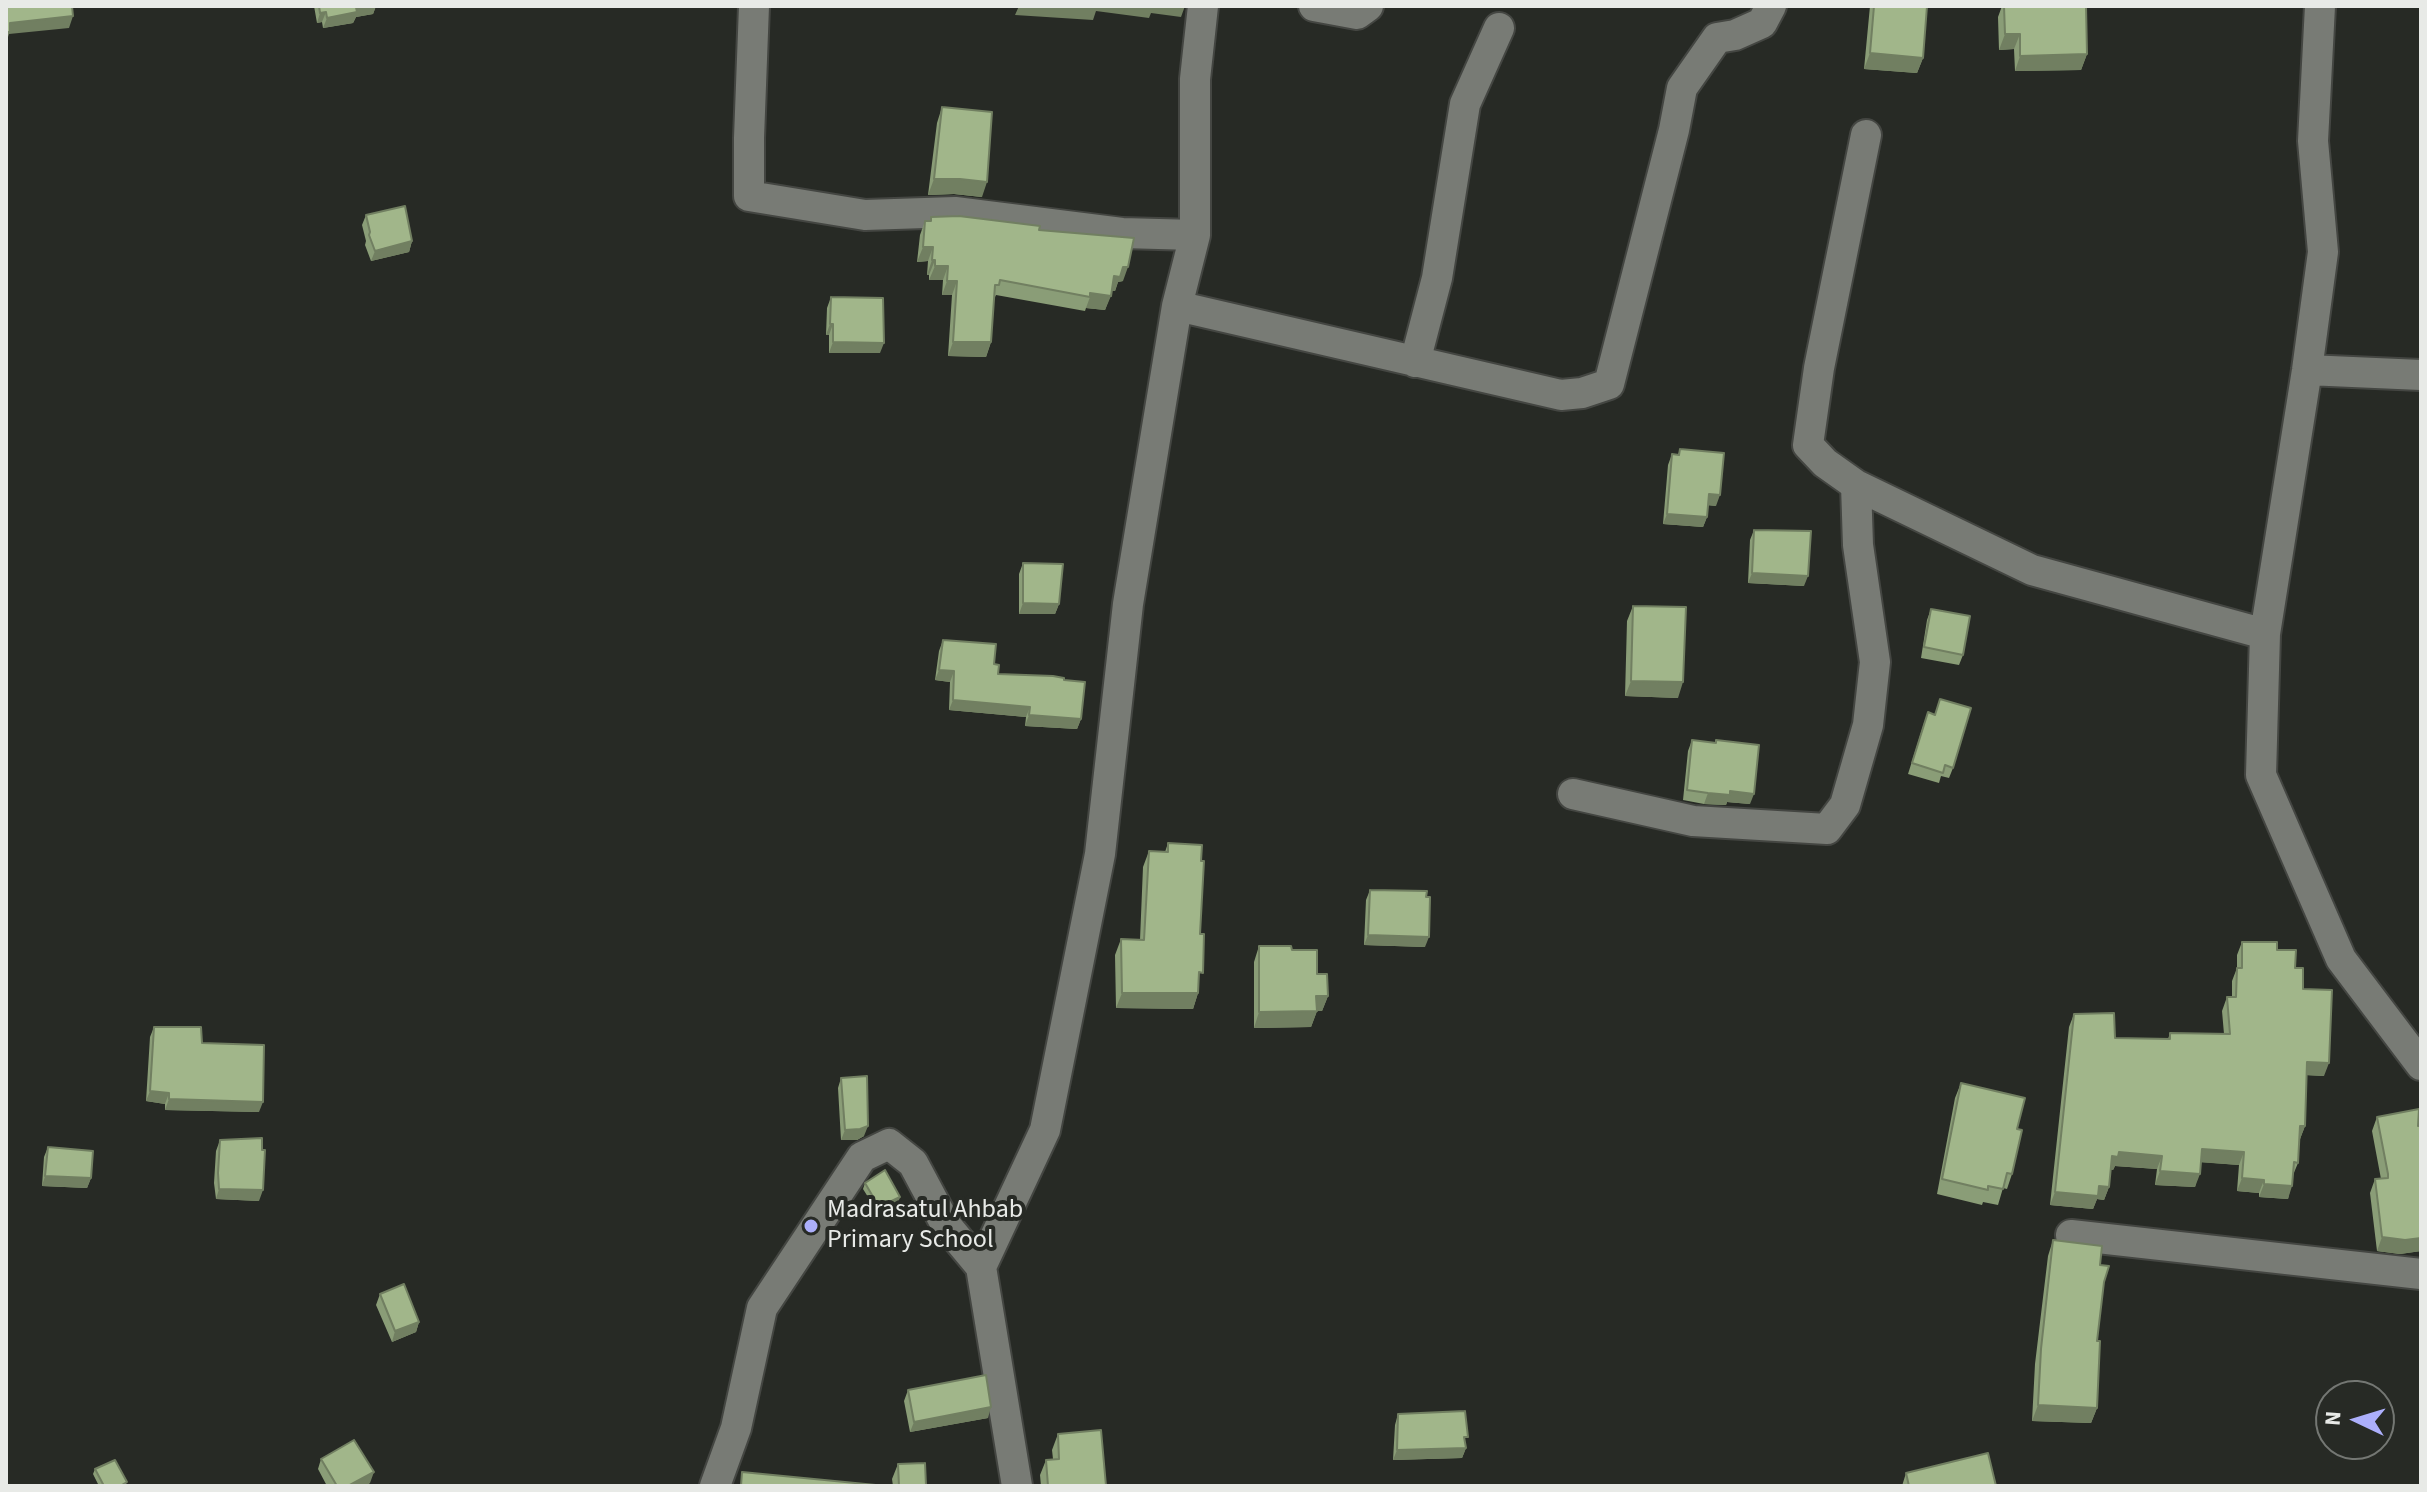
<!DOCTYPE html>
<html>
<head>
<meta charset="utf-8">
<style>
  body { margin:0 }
  #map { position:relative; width:2427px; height:1492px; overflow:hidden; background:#272a25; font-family:"Source Sans 3",sans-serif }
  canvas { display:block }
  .frame { position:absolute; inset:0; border:8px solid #e8eae7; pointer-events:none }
  .north { position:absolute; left:2315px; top:1380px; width:80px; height:80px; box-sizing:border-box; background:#272a25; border:2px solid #747773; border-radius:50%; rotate:274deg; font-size:22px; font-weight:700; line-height:32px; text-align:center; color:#e8eae7 }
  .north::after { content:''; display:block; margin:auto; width:28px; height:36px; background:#acaffb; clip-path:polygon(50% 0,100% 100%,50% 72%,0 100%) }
</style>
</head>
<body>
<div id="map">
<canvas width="2427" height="1492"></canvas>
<div class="frame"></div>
<div class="north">N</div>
</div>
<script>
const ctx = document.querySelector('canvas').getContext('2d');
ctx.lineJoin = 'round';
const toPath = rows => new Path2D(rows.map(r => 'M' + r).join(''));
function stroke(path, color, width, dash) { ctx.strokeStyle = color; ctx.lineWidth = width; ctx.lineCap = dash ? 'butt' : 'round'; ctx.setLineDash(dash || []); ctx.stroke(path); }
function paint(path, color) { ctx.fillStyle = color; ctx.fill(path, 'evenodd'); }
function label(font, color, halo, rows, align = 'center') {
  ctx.font = font + ' "Source Sans 3",sans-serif'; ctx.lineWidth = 8; ctx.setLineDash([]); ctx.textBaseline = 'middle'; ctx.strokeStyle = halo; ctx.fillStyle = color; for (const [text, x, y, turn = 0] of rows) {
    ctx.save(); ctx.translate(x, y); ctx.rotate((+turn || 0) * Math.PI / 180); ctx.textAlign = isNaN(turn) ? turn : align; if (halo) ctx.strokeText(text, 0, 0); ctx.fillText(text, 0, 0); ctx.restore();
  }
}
const minor = toPath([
  [754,6,749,138,749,196,865,215,955,212,1122,233,1195,235],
  [1314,6,1357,14,1368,6],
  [2320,6,2313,141,2323,252,2307,370,2265,634,2261,775,2341,959,2421,1065],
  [1866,135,1819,368,1808,445,1825,463,1856,485,2032,570,2265,634],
  [1177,306,1561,395,1582,393,1609,384,1674,130,1682,88,1717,38,1735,35,1762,23,1771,6],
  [1415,362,1437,278,1465,104,1499,28],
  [2307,370,2421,375],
  [1573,794,1693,821,1827,829,1845,805,1868,725,1875,662,1858,545,1856,485],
  [2071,1235,2421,1274],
  [715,1486,736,1428,762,1308,862,1157,889,1144,913,1163,946,1225,981,1267],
  [1017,1486,981,1267,1045,1130,1100,854,1128,604,1177,306,1195,235,1195,79,1203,6]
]);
const wall = toPath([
  [314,6,376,6,373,14,356,17,353,23,323,28,322,22,317,23],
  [1870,6,1927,6,1923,58,1917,73,1864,69],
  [2002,6,2086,6,2087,54,2081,70,2015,71,2014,49,1999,50,1998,17],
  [942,107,982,197,954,194,928,195,937,123],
  [366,215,412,241,409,252,371,261,365,245,366,241,362,225],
  [931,217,1039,230,1123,281,1118,282,1115,291,1112,291,1105,310,1086,308,1085,311,996,295,994,299,991,342,986,357,948,356,952,295,942,295,943,280,929,280,929,275,927,275,928,261,917,262,920,235,925,221,930,221],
  [831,297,880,353,829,353,829,335,826,335,827,308],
  [1680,449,1716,506,1708,505,1707,517,1703,527,1663,524,1668,465,1672,454,1678,455],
  [1754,530,1804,586,1748,583,1750,540],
  [1023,563,1059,604,1055,614,1019,614,1019,574],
  [1633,606,1678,698,1625,696,1627,621],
  [1931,609,1963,655,1959,665,1921,658,1927,620],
  [943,640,994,664,998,674,1064,680,1081,719,1077,729,1025,726,1026,717,949,710,950,682,935,680,939,651],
  [1924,723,1953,768,1949,778,1941,776,1939,783,1908,774],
  [1692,740,1750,804,1727,802,1726,805,1704,804,1683,800,1688,751],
  [1168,843,1199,983,1198,993,1193,1009,1116,1008,1115,955,1121,939,1140,940,1143,867,1149,851,1165,852],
  [1370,890,1425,947,1364,945,1366,900],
  [2242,942,2277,950,2295,968,2303,989,2324,1076,2307,1075,2305,1126,2300,1139,2299,1139,2298,1163,2293,1175,2288,1199,2259,1197,2259,1193,2237,1191,2239,1165,2201,1162,2195,1187,2155,1185,2157,1169,2115,1166,2113,1170,2110,1169,2109,1187,2104,1200,2097,1199,2093,1209,2050,1205,2069,1027,2074,1014,2115,1038,2168,1039,2170,1033,2224,1034,2222,1011,2227,997,2232,997,2232,981,2237,968,2237,955],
  [1259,946,1292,950,1317,974,1328,996,1322,1011,1317,1011,1311,1027,1254,1028,1254,962],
  [154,1027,202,1043,259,1112,165,1110,165,1104,146,1101,150,1037],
  [841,1078,864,1136,857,1140,841,1140,838,1088],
  [1961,1083,2017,1129,2012,1174,2007,1189,2003,1188,1998,1205,1983,1202,1982,1205,1937,1194,1955,1098],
  [2377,1117,2418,1126,2421,1125,2421,1251,2400,1254,2377,1251,2370,1193,2375,1179,2381,1179,2372,1131],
  [220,1140,259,1201,216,1199,214,1183,216,1151],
  [48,1147,91,1178,87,1188,42,1186,44,1157],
  [865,1183,898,1203,878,1213,863,1189],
  [2053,1240,2100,1265,2097,1341,2097,1408,2091,1423,2032,1421,2035,1364,2048,1256],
  [380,1294,419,1322,416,1332,392,1342,376,1305],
  [908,1390,988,1418,910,1432,904,1401],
  [1398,1414,1465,1444,1466,1448,1462,1458,1393,1460,1395,1425],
  [1058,1434,1106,1486,1041,1486,1040,1475,1046,1460,1053,1459,1052,1450],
  [321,1459,370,1483,364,1486,327,1486,318,1469],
  [898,1464,926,1486,893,1486,892,1479],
  [95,1469,127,1482,125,1486,99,1486,93,1474],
  [1906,1473,1996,1486,1902,1486]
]);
const shadedWall = toPath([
  [363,6,376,6,373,14,356,17,353,23,323,28,327,18],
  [1019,6,1185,6,1181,17,1151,13,1149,18,1096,11,1093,20,1015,15],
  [326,12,322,22,317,23,320,13],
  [73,16,69,28,9,34,6,43,6,32,10,23],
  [2005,34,2020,34,2014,49,1999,50],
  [1870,53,1923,58,1917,73,1864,69],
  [2087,54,2081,70,2015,71,2020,56],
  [934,179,960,179,987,182,982,197,954,194,928,195],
  [412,241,409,252,371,261,375,251],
  [923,247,933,247,928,261,917,262],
  [932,260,935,260,929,275,927,275],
  [935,266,948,266,943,280,929,280],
  [1123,267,1128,267,1123,281,1118,282,1115,291,1109,291,1114,276],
  [947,281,957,281,952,295,942,295],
  [1090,293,1111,296,1105,310,1086,308,1090,297],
  [830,324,833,324,829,335,826,335],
  [833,342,884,343,880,353,829,353],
  [953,342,991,342,986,357,948,356],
  [1709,494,1720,495,1716,506,1705,505],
  [1667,514,1707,517,1703,527,1663,524],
  [1752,573,1808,576,1804,586,1748,583],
  [1023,603,1059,604,1055,614,1019,614],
  [939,670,954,671,950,682,935,680],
  [1631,681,1683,682,1678,698,1625,696],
  [953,700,1030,707,1026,717,949,710],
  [1029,715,1081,719,1077,729,1025,726],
  [1730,791,1754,794,1750,804,1727,802,1726,805,1704,804,1708,793],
  [1368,935,1429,937,1425,947,1364,945],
  [1122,993,1198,993,1193,1009,1116,1008],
  [1316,996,1328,996,1322,1011,1311,1011],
  [1317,1011,1311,1027,1254,1028,1259,1012],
  [2307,1062,2329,1063,2324,1076,2302,1075],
  [150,1091,169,1093,165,1104,146,1101],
  [169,1099,263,1102,259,1112,165,1110],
  [868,1126,864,1136,857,1140,841,1140,845,1130],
  [2300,1126,2305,1126,2300,1139,2295,1139],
  [2202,1149,2244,1152,2239,1165,2197,1162],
  [2119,1152,2162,1156,2157,1169,2115,1166,2113,1170,2107,1169,2112,1156],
  [2160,1171,2200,1174,2195,1187,2155,1185],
  [45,1176,91,1178,87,1188,42,1186],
  [2242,1178,2264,1180,2259,1193,2237,1191],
  [2264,1184,2292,1186,2288,1199,2259,1197],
  [2099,1186,2109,1187,2104,1200,2097,1199,2093,1209,2050,1205,2055,1192],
  [219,1189,263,1190,259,1201,216,1199],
  [900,1197,898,1203,878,1213,879,1207],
  [2382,1237,2421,1238,2421,1251,2400,1254,2377,1251],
  [419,1322,416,1332,392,1342,395,1331],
  [2038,1405,2097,1408,2091,1423,2032,1421],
  [991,1407,988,1418,910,1432,914,1422],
  [1466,1448,1462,1458,1393,1460,1397,1450],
  [374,1472,370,1483,364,1486,348,1486]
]);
const building = toPath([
  [6,6,72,6,73,16,10,23,10,32,6,32,6,6],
  [319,6,363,6,356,7,357,12,327,18,326,12,320,13,319,6],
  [1874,6,1927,6,1923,58,1870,53,1874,6],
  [2004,6,2086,6,2087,54,2020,56,2020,34,2005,34,2004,6],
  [942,107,992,112,987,182,960,179,934,179,942,107],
  [405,206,412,241,375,251,369,235,370,232,366,215,405,206],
  [959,216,1040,226,1039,230,1134,238,1128,267,1123,267,1120,277,1114,276,1111,296,1090,293,1090,297,1000,280,999,285,995,285,991,342,953,342,957,281,947,281,948,266,935,266,935,260,932,260,933,247,923,247,925,221,931,221,931,217,959,216],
  [831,297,883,298,884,343,833,342,833,324,830,324,831,297],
  [1680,449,1724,453,1720,495,1709,494,1707,517,1667,514,1672,454,1679,455,1680,449],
  [1754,530,1811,531,1808,576,1752,573,1754,530],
  [1023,563,1063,564,1059,604,1023,603,1023,563],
  [1633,606,1686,607,1683,682,1631,681,1633,606],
  [1931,609,1970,616,1963,655,1924,647,1931,609],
  [943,640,996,644,994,664,999,665,998,674,1053,676,1064,678,1064,680,1085,682,1081,719,1029,715,1030,707,953,700,954,671,939,670,943,640],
  [1940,699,1971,708,1953,768,1945,765,1943,773,1912,763,1928,712,1935,715,1940,699],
  [1692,740,1716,743,1716,740,1759,745,1754,794,1730,791,1730,795,1708,793,1687,790,1692,740],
  [1168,843,1202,845,1201,861,1204,861,1200,934,1204,934,1203,973,1199,972,1198,993,1122,993,1121,939,1144,940,1149,851,1168,852,1168,843],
  [1370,890,1427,891,1426,897,1430,897,1429,937,1368,935,1370,890],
  [2242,942,2277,942,2277,950,2296,950,2295,968,2303,968,2303,989,2332,990,2329,1063,2307,1062,2305,1126,2300,1126,2298,1163,2294,1162,2292,1186,2264,1184,2264,1180,2242,1178,2244,1152,2202,1149,2200,1174,2160,1171,2162,1156,2119,1152,2118,1157,2112,1156,2109,1187,2099,1186,2098,1196,2055,1192,2074,1014,2114,1013,2115,1038,2170,1039,2170,1033,2230,1034,2227,997,2236,997,2237,968,2242,968,2242,942],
  [1259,946,1291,946,1292,950,1317,950,1317,974,1327,974,1328,996,1316,996,1317,1011,1259,1012,1259,946],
  [154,1027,201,1027,202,1043,264,1045,263,1102,169,1099,169,1093,150,1091,154,1027],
  [867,1076,868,1126,860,1129,845,1130,841,1078,867,1076],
  [1961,1083,2025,1098,2017,1129,2022,1130,2012,1174,2007,1173,2003,1189,1988,1186,1988,1190,1942,1179,1961,1083],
  [2419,1109,2418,1126,2421,1125,2421,1238,2405,1240,2382,1237,2375,1179,2388,1178,2388,1174,2377,1117,2419,1109],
  [262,1138,262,1150,265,1150,263,1190,219,1189,218,1173,220,1140,262,1138],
  [48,1147,93,1151,91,1178,45,1176,48,1147],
  [885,1170,900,1197,879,1207,865,1183,885,1170],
  [2053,1240,2102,1246,2100,1265,2109,1266,2104,1282,2097,1341,2100,1341,2097,1408,2038,1405,2041,1349,2053,1240],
  [404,1284,419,1322,395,1331,380,1294,404,1284],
  [986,1375,991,1407,914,1422,908,1390,986,1375],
  [1465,1411,1468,1437,1464,1437,1466,1448,1397,1450,1398,1414,1465,1411],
  [1101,1430,1106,1486,1048,1486,1046,1460,1059,1459,1058,1434,1101,1430],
  [354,1440,374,1472,348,1486,337,1486,321,1459,354,1440],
  [1988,1453,1996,1486,1909,1486,1906,1473,1988,1453],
  [115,1460,127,1482,120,1486,104,1486,95,1469,115,1460],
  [925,1463,926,1486,899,1486,898,1464,925,1463],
  [742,1472,886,1486,741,1486,742,1472]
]);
const markers = [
  [811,1226,8,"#acaffb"]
];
const poiNames = [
  ["Madrasatul Ahbab",827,1211],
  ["Primary School",827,1241]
];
stroke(minor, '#444642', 34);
stroke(minor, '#787b75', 30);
paint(wall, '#8a9d77');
paint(shadedWall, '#717f61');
paint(building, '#a1b68a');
stroke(building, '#717f61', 2);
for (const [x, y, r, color] of markers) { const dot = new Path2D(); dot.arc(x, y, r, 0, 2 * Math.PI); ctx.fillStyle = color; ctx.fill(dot); stroke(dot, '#272a25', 3); }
label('26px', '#e8eae7', '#272a25', poiNames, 'left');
</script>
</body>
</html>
